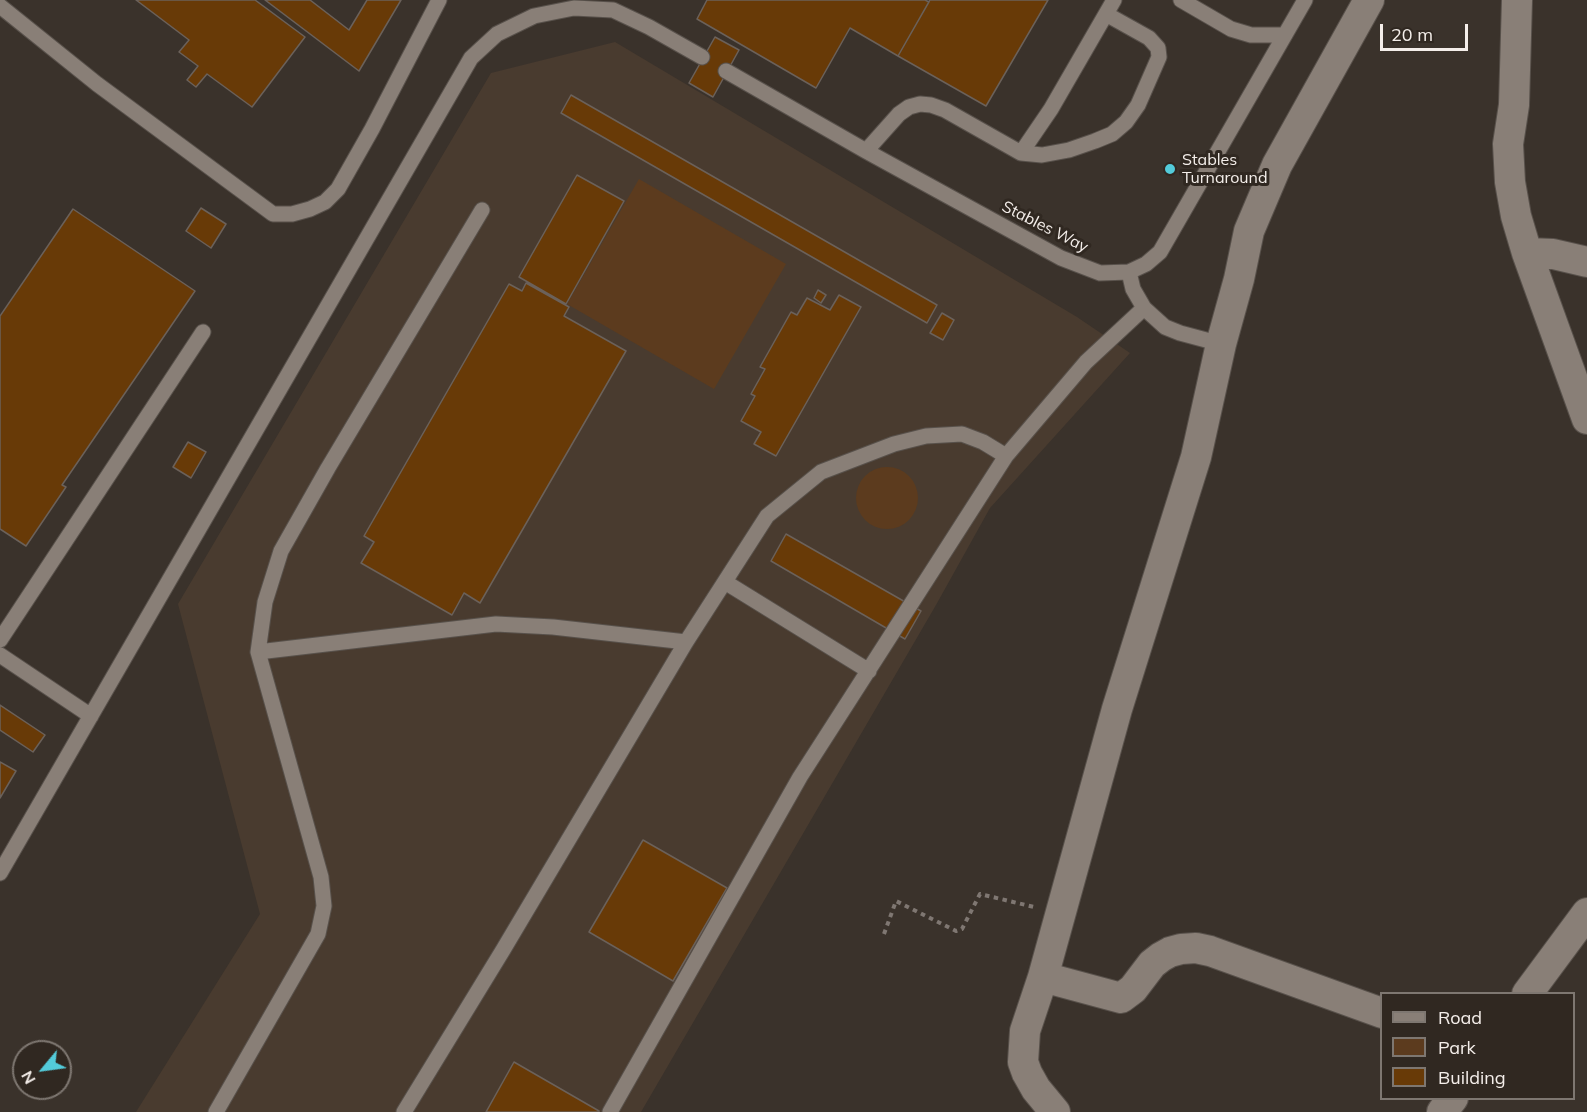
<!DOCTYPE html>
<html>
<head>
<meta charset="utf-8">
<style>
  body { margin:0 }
  #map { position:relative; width:1587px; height:1112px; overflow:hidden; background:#3a322b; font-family:Mulish,sans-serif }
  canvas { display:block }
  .legend { position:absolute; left:1380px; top:992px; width:195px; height:108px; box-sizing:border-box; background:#302821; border:2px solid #7e7771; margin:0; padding:8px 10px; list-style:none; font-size:18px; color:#f4eeea }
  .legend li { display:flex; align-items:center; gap:12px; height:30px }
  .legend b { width:30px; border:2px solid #7e7771 }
  .north { position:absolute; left:12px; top:1040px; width:60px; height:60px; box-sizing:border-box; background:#302821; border:2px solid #7e7771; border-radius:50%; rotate:241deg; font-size:16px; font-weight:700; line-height:24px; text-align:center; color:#f4eeea }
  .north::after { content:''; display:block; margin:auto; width:21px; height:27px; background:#53cbda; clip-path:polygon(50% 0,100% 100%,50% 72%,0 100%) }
  .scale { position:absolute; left:1380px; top:24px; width:88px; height:27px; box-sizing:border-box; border:3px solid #f4eeea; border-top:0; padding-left:8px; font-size:18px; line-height:21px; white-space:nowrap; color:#f4eeea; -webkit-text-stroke:4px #302821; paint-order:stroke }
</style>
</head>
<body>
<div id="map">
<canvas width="1587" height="1112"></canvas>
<ul class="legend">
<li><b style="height:8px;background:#897f77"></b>Road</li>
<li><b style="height:16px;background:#5c3b1e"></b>Park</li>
<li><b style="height:16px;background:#683a07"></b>Building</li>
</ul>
<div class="north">N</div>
<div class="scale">20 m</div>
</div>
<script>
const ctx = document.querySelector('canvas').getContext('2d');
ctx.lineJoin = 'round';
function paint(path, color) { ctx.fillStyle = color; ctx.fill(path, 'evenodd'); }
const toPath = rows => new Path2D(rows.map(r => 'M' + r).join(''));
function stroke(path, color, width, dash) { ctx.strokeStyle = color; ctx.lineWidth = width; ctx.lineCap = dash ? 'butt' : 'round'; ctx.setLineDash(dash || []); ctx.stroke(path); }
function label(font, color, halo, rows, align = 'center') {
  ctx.font = font + ' Mulish,sans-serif'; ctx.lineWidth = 6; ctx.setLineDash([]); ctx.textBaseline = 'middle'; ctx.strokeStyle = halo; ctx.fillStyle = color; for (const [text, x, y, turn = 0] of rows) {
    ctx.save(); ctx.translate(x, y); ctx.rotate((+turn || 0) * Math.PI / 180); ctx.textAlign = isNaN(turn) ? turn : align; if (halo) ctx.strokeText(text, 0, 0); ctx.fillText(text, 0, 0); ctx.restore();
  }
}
const built = toPath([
  [615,42,1077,317,1130,353,990,508,936,605,641,1112,136,1112,260,914,178,604,491,73]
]);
const green = toPath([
  [639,179,786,264,714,389,567,304],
  '856 498a31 31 0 1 1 62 0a31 31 0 1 1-62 0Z'
]);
const building = toPath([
  [136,0,255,0,305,37,252,107,207,74,196,87,187,80,198,66,179,52,189,40,136,0],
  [265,0,310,0,349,30,367,0,401,0,359,71,265,0],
  [707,0,925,0,929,2,898,56,850,28,816,88,697,19,707,0],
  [930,0,1048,0,986,106,898,56,930,0],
  [715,37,739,50,713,97,689,83,715,37],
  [571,95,937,305,927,323,561,113,571,95],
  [577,175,624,201,566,304,519,277,577,175],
  [201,208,226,224,211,248,186,231,201,208],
  [73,209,195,291,62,485,66,487,26,546,0,529,0,316,73,209],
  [526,283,569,307,564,316,626,351,480,603,464,593,452,615,361,563,374,542,364,536,509,284,522,291,526,283],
  [818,290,826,295,821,303,814,298,818,290],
  [839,295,861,307,776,456,754,444,761,432,741,421,755,396,751,394,765,369,760,367,791,312,797,315,807,298,830,310,839,295],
  [942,313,954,320,943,340,930,333,942,313],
  [188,442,206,452,191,478,173,467,188,442],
  [786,534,921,611,905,639,771,561,786,534],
  [0,705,45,735,33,752,0,730,0,705],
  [0,762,16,771,0,798,0,762],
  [643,840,727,888,673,981,589,932,643,840],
  [514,1062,599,1111,599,1112,486,1112,514,1062]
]);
const path = toPath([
  [884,934,896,901,956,931,962,929,980,894,1034,907]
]);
const service = toPath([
  [1181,0,1231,29,1251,35,1285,35],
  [0,6,97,84,273,214,292,214,310,209,325,202,338,189,372,129,439,0],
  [726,71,866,151,1061,258,1100,273,1129,272,1146,264,1160,252,1305,0],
  [866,151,899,114,909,107,920,104,931,105,945,110,1021,153,1051,109,1114,0],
  [1021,153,1042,155,1069,150,1095,141,1112,134,1126,122,1138,105,1159,57,1158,48,1149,38,1106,14],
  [1129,272,1133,289,1144,308,1165,327,1180,333,1221,344],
  [725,582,869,671],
  [0,640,203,332],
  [258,652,265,602,281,551,328,468,482,210],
  [0,655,91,716],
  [0,873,471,58,497,34,534,16,574,8,613,10,649,27,702,57],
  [216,1112,318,934,324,906,321,877,258,652,496,624,553,627,686,642],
  [404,1112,503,950,686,642,767,516,821,472,894,444,926,436,962,434,983,442,1006,456],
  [610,1112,800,777,1006,456,1086,362,1144,308]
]);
const minor = toPath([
  [1517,0,1514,105,1508,144,1510,182,1516,216,1527,253,1587,419],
  [1527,253,1553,254,1587,262],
  [1043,977,1117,709,1196,457,1221,344,1239,279,1249,231,1277,165,1369,0],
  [1527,994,1587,913],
  [1055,1112,1036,1089,1027,1073,1023,1062,1025,1031,1043,977,1121,998,1133,989,1152,964,1161,957,1170,952,1181,949,1196,948,1210,951,1382,1013],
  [1442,1112,1453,1098]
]);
const markers = [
  [1170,169,6,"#53cbda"]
];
const poiNames = [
  ["Stables",1182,160],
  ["Turnaround",1182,178]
];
const streetNames = [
  ["Stables Way",1045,227,27]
];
paint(built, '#493b2f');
paint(green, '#5c3b1e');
paint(building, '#683a07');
stroke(building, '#6b615a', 1.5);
stroke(service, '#58514b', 17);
stroke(minor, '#58514b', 32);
stroke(path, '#7f7772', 4, [4.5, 4.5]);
stroke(service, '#897f77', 15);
stroke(minor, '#897f77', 30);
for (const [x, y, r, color] of markers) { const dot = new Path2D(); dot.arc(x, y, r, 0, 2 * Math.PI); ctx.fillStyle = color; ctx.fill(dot); stroke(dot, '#302821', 2); }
label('16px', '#f4eeea', '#302821', poiNames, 'left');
label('16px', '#f4eeea', '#302821', streetNames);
</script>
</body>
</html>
